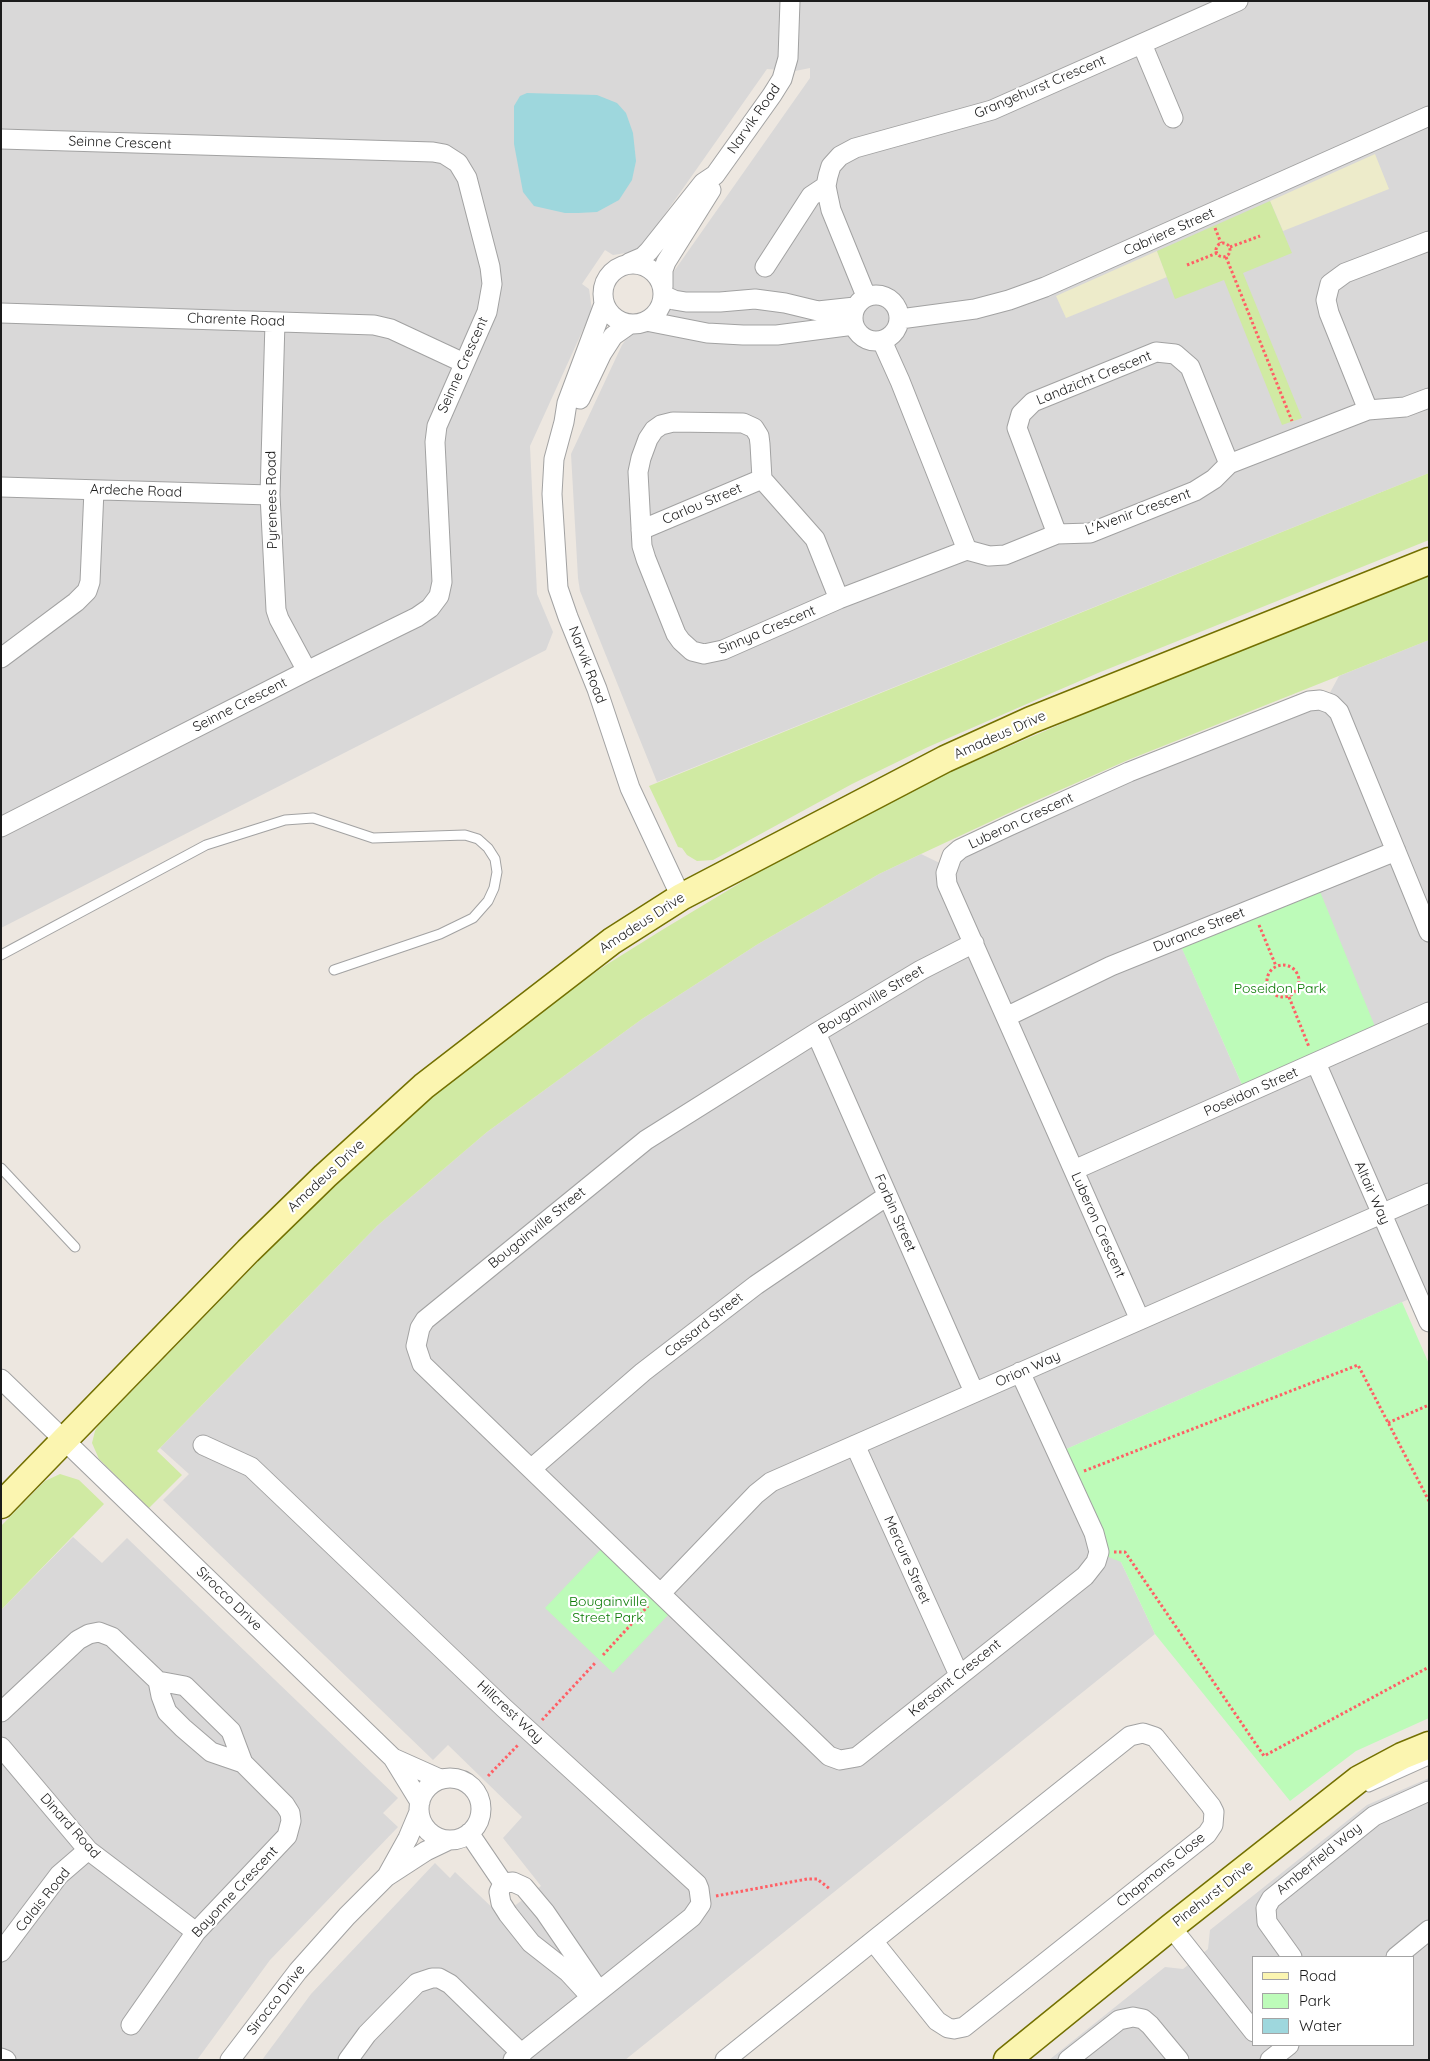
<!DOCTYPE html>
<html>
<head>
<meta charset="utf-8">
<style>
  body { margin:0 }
  #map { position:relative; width:1430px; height:2061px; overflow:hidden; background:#ede7e0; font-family:Quicksand,sans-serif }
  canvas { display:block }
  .frame { position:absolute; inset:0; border:2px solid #1b1b1b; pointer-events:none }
  .legend { position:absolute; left:1252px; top:1956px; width:162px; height:90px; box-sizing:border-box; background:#fff; border:1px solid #a4a4a4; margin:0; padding:6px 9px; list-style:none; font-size:15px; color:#1b1b1b }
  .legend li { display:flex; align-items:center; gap:10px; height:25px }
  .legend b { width:25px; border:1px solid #a4a4a4 }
</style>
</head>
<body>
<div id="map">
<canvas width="1430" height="2061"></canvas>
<div class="frame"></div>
<ul class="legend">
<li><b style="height:6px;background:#fbf5b0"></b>Road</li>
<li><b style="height:14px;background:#bdfbb9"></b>Park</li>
<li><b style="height:14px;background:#9ed7dd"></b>Water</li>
</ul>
</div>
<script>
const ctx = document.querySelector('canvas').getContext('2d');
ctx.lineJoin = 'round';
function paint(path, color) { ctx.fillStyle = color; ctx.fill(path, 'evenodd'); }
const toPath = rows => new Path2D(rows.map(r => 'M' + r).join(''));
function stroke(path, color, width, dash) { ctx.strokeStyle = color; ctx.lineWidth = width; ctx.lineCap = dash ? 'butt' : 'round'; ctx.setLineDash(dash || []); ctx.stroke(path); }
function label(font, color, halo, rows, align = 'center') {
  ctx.font = font + ' Quicksand,sans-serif'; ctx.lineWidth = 4.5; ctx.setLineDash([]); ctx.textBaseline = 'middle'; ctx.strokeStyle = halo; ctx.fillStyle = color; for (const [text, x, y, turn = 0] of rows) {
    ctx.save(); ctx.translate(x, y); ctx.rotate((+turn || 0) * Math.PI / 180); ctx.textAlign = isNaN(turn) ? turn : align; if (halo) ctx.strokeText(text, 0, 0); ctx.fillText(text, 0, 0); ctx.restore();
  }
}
const residential = toPath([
  [1,1,1429,1,1429,473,657,782,580,591,578,578,571,454,622,345,810,78,810,68,795,71,767,69,639,251,613,255,605,250,582,284,589,289,592,310,530,446,537,594,553,632,546,650,1,928],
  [1429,640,1429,1323,1416,1296,1064,1450,1121,1562,1155,1634,625,2060,262,2060,311,1994,435,1863,450,1878,455,1872,501,1916,541,1886,503,1838,522,1817,448,1745,433,1760,163,1500,189,1474,160,1448,377,1226,487,1132,642,1019,758,944,879,874,921,854,946,866,951,856,1326,700,1339,676],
  [1178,939,1378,1035,1246,1094],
  [73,1537,102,1563,127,1538,398,1798,383,1813,398,1827,270,1960,197,2060,1,2060,1,1610],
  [1429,1778,1429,2060,1049,2060,1165,1967,1183,1969,1208,1949,1210,1930,1367,1805],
  [1254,1957,1414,1957,1414,2045,1254,2045]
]);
const farmland = toPath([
  [1375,154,1389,189,1283,231,1270,201],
  [1157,251,1167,277,1066,318,1056,296]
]);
const grass = toPath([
  [1270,201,1292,253,1243,273,1302,418,1282,425,1224,280,1175,299,1157,251],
  [1429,473,1429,540,1098,673,928,747,852,784,713,860,697,861,687,855,682,848,678,847,649,786],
  [1429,575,1429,640,1128,760,1024,806,921,854,879,874,758,944,642,1019,487,1132,377,1226,157,1451,182,1475,149,1508,99,1459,92,1443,95,1431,98,1426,314,1204,400,1125,444,1087,551,1003,606,965,662,930,785,856,920,785,1105,705],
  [60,1474,79,1480,104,1504,1,1610,1,1526,45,1481]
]);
const park = toPath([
  [1319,889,1376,1029,1243,1087,1180,944],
  [1402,1302,1429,1364,1429,1718,1356,1751,1290,1801,1155,1634,1121,1562,1106,1556,1064,1450],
  [602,1548,670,1613,613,1673,545,1608]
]);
const water = toPath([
  [527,93,597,95,617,103,626,113,633,133,636,161,632,180,619,200,597,212,578,213,565,213,534,206,523,192,514,144,514,106,520,96]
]);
const path = toPath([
  [1215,228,1221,243],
  '1216 250a7 7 0 1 1 14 0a7 7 0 1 1-14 0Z',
  [1230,247,1260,236],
  [1226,257,1292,421],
  [1187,265,1217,253],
  [1259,925,1276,966],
  '1267 981a16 16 0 1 1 32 0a16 16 0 1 1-32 0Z',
  [1289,997,1309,1047],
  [1388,1423,1429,1405],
  [1084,1471,1358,1365,1429,1501],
  [1114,1552,1125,1552,1264,1756,1429,1667],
  [603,1655,648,1606],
  [542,1720,596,1662],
  [488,1776,519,1744],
  [716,1896,807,1879,817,1879,830,1889]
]);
const lane = toPath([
  [1,955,206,845,285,820,313,818,373,838,465,835,478,839,488,848,495,859,497,872,494,888,488,901,473,918,440,934,334,970],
  [1,1168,75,1247],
  [1369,1787,1429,1760]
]);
const street = toPath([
  [1142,44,1173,118],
  [1,139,433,152,444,154,458,163,467,178,490,267,492,284,487,312,437,426,435,442,442,582,439,596,430,608,417,617,307,671,1,827],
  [629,263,643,257,649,251,703,183,715,175,772,95,782,79,788,58,790,1],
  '603 294a30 30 0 1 1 60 0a30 30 0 1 1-60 0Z',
  [765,267,811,196,826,186],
  [663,287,663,270,666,262,711,190],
  '853 318a23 23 0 1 1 46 0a23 23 0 1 1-46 0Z',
  [663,295,674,300,686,302,720,302,755,299,785,303,818,311,855,307],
  [866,296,831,210,828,196,826,186,828,176,831,166,840,156,855,148,992,110,1238,1],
  [604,304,567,403,564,422,554,459,552,494,558,588,568,617,597,689,630,788,681,897],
  [1,313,374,325,391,329,464,363],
  [900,319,975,309,1009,300,1045,287,1429,116],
  [646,321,707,333,743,335,777,335,854,325],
  [275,322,270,495,276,610,279,619,307,671],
  [882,341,900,381,967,550,989,556,1005,555,1057,534,1090,533,1195,491,1214,479,1229,464,1368,410,1405,407,1429,398],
  [580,399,602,353,613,336,630,324],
  [1368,410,1329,313,1326,300,1330,284,1345,273,1429,241],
  [1,487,270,495],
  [641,530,762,479],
  [1057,534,1017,428,1021,414,1033,402,1156,352,1175,354,1190,367,1229,464],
  [839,599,815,539,762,479,760,444,759,436,754,428,743,423,673,422,661,425,654,430,648,439,641,458,638,472,642,546,646,559,676,634,681,641,692,651,704,654,723,650,839,599,967,550],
  [1,658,76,602,87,591,90,582,94,490],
  [974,943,921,970,816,1033,646,1140,425,1320,420,1328,416,1346,422,1364,829,1756,840,1760,857,1757,1085,1576,1096,1562,1099,1552,1094,1533,1020,1372],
  [1006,1017,1111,966,1396,851],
  [816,1033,974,1392],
  [1316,1063,1429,1322],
  [1074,1170,1429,1012],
  [1140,1320,947,884,946,873,952,856,960,849,1009,826,1129,772,1309,701,1320,700,1331,704,1339,712,1429,932],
  [1,1379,393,1758,420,1802],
  [203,1445,251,1467,504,1708,697,1884,699,1889,701,1904,692,1917,513,2060],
  [855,1445,959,1675],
  [531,1469,643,1372,756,1285,887,1196],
  [661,1593,756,1494,771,1482,1429,1193],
  [1,1712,78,1640,89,1634,99,1632,112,1637,158,1681,161,1696,167,1712,183,1728,211,1752,243,1763],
  [1,1747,88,1850,196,1932],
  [393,1758,440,1779],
  '419 1809a31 31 0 1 1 62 0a31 31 0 1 1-62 0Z',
  [469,1833,503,1883],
  [388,1874,408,1838,419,1812],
  [503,1883,499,1892,501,1903,508,1914,531,1943,568,1972,591,1997],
  [503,1883,513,1882,524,1887,545,1912,599,1991],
  [1171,1927,1254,2032],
  [1,1952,59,1875,88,1850],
  [1292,1957,1267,1922,1266,1908,1271,1899,1374,1816,1429,1791],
  [1396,1957,1429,1930],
  [131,2025,196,1932,287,1836,291,1821,290,1813,285,1805,243,1763,231,1731,185,1686,158,1681],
  [1,2058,6,2060],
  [230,2060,298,1971,347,1916,386,1877,426,1851,449,1840],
  [348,2060,367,2034,417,1983,432,1978,439,1978,450,1984,522,2054],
  [725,2060,873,1941,1130,1736,1143,1733,1155,1737,1211,1806,1214,1812,1213,1825,1207,1834,964,2027,954,2029,948,2028,937,2021,873,1941],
  [1068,2060,1119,2020,1133,2017,1143,2019,1150,2025,1179,2060],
  [1270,2060,1289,2045]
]);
const secondary = toPath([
  [1,1505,248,1251,325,1176,424,1086,612,941,681,897,945,759,1031,720,1429,561],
  [1007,2060,1171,1927,1359,1779,1402,1756,1429,1745]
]);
const streetNames = [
  ["Grangehurst Crescent",1040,87,-23],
  ["Narvik Road",754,119,-55],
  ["Seinne Crescent",120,143,2],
  ["Cabriere Street",1169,232,-24],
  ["Charente Road",236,320,2],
  ["Seinne Crescent",463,365,-66],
  ["Landzicht Crescent",1094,378,-22],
  ["Ardeche Road",136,491,2],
  ["Pyrenees Road",272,500,-91],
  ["Carlou Street",702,504,-23],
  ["L'Avenir Crescent",1138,512,-20],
  ["Sinnya Crescent",767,630,-23],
  ["Narvik Road",587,665,69],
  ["Seinne Crescent",240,705,-27],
  ["Amadeus Drive",1000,735,-24],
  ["Luberon Crescent",1021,821,-25],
  ["Amadeus Drive",642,923,-33],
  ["Durance Street",1199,930,-22],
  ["Bougainville Street",871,1000,-31],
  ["Poseidon Street",1251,1092,-24],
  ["Amadeus Drive",326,1176,-43],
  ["Altair Way",1372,1193,66],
  ["Forbin Street",895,1213,66],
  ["Luberon Crescent",1098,1225,66],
  ["Bougainville Street",537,1228,-39],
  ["Cassard Street",704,1325,-38],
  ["Orion Way",1028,1369,-24],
  ["Mercure Street",907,1560,66],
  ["Sirocco Drive",229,1599,44],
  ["Kersaint Crescent",955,1678,-39],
  ["Hillcrest Way",510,1712,43],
  ["Dinard Road",70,1826,48],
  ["Amberfield Way",1319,1859,-39],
  ["Chapmans Close",1161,1870,-39],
  ["Bayonne Crescent",235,1892,-47],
  ["Pinehurst Drive",1213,1894,-38],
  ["Calais Road",43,1900,-51],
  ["Sirocco Drive",276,2000,-52]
];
const parkNames = [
  ["Poseidon Park",1280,989],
  ["Bougainville",608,1602],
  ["Street Park",608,1618]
];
paint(residential, '#d9d8d8');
paint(farmland, '#edebca');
paint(grass, '#d0eaa3');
paint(park, '#bdfbb9');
paint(water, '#9ed7dd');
stroke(lane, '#a2a2a2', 11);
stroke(street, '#a2a2a2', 21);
stroke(secondary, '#737001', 29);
stroke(path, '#ff5f65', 3, [2.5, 2.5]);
stroke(lane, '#fff', 9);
stroke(street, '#fff', 19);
stroke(secondary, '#fbf5b0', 26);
label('14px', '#1b1b1b', '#fff', streetNames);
label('14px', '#0d7b07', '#fff', parkNames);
</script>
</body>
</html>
